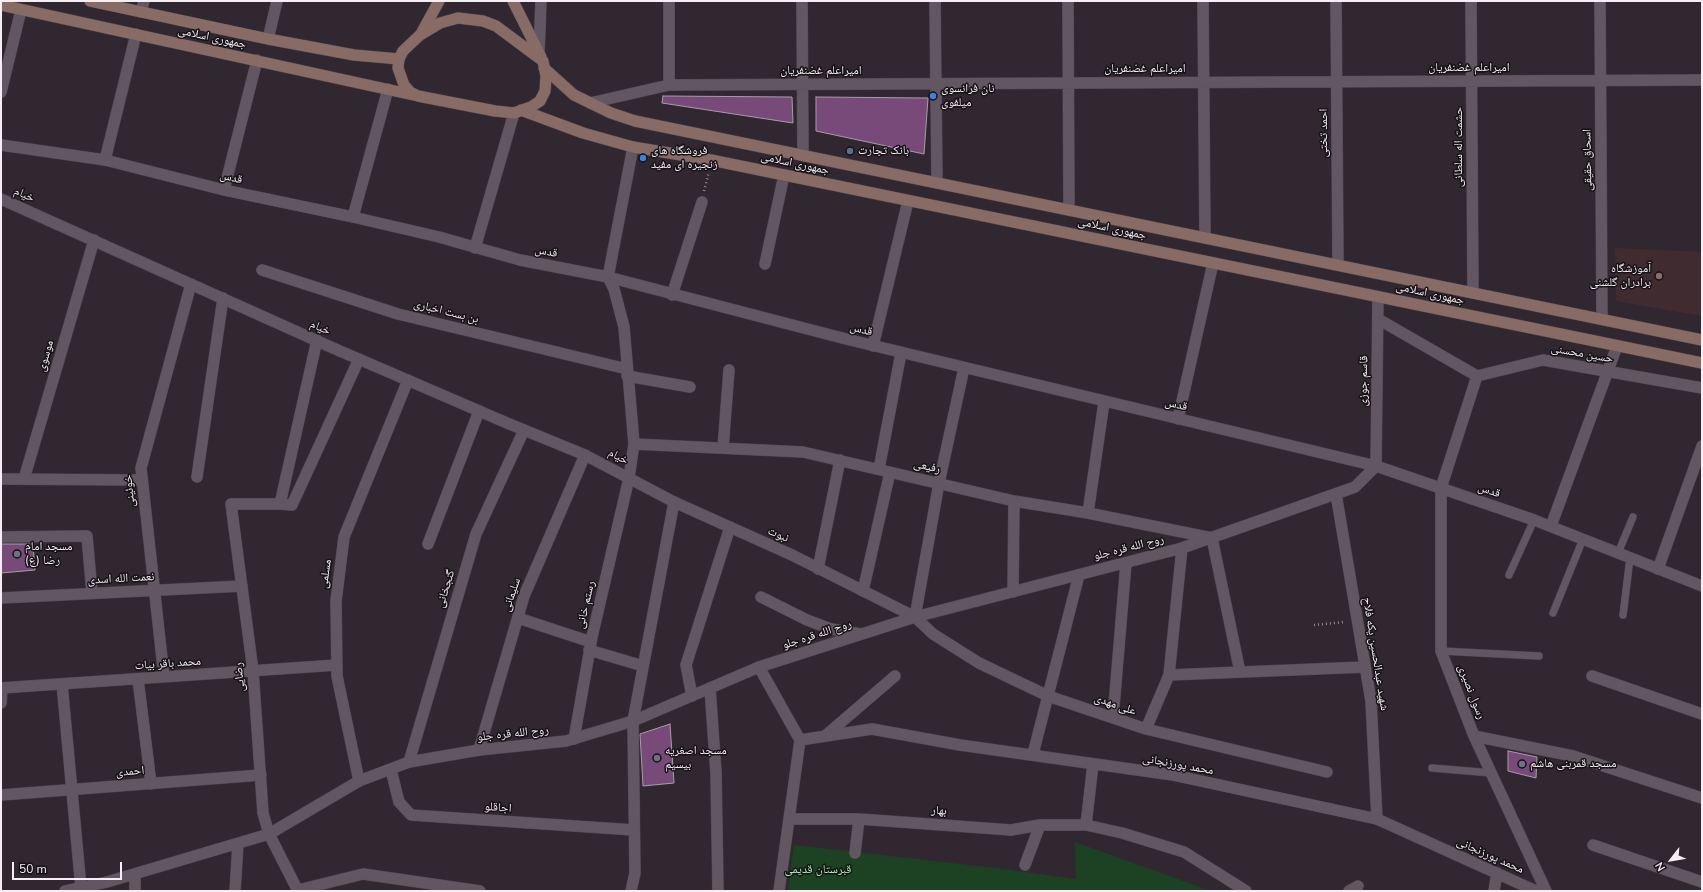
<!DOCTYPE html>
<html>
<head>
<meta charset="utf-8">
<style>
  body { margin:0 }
  #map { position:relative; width:1703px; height:892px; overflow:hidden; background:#312731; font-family:"Nunito Sans",sans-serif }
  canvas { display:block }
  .frame { position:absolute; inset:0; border:2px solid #f5eef5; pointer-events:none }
  .north { position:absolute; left:1651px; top:840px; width:40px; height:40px; -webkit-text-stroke:3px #161216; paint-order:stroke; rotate:239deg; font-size:11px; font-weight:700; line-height:16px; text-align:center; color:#f5eef5 }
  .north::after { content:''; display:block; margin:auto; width:14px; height:18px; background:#f5eef5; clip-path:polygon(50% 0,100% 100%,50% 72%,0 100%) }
  .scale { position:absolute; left:12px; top:862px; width:110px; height:18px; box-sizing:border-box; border:2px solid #f5eef5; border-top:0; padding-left:5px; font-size:12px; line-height:14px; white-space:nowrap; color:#f5eef5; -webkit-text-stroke:3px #161216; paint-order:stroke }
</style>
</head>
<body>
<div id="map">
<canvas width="1703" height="892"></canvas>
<div class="frame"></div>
<div class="north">N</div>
<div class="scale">50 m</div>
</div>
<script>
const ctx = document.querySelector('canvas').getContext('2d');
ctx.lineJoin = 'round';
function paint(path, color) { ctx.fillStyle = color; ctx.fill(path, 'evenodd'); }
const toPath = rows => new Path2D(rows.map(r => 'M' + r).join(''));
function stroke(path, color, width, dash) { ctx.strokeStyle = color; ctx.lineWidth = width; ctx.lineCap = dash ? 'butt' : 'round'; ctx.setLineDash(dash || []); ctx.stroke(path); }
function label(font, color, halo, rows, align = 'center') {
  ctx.font = font + ' "Nunito Sans","Noto Naskh Arabic",sans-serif'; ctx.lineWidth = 3; ctx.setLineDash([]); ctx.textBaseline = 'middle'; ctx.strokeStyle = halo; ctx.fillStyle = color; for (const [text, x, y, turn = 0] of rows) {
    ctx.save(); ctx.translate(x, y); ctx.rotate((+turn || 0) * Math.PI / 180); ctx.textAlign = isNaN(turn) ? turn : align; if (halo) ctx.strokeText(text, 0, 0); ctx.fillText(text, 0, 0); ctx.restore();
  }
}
const education = toPath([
  [1615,248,1702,252,1702,316,1616,301]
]);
const green = toPath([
  [1075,842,1211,891,788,891,794,845,1004,869,1076,879]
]);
const building = toPath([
  [663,96,792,97,793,123,662,103,663,96],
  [816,97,928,98,924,154,816,131,816,97],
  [1,544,33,544,35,570,1,573,1,544],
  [670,724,674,783,643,786,640,734,670,724],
  [1508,751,1537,757,1536,778,1508,771,1508,751]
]);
const path = toPath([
  [704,191,709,172],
  [1314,625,1345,622]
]);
const service = toPath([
  [1618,553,1633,517],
  [1509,575,1534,520],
  [1553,613,1583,539],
  [1623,615,1630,558],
  [1441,651,1539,656],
  [1432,768,1492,773]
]);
const minor = toPath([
  [669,1,669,85],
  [802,1,803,155],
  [935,1,937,183],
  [1068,1,1069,210],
  [1203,1,1205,238],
  [1336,1,1338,265],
  [1471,1,1473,293],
  [1600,1,1602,319],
  [141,12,144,1],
  [268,39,277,1],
  [539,53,541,1],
  [1,92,21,10],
  [590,103,669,85,1702,80],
  [105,160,136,34],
  [224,190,257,60],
  [353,217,388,89],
  [475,248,514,113],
  [765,264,784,175],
  [262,270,398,314,627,369],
  [672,295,702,202],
  [1378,319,1477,376,1543,360,1702,388],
  [317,340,280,504,292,505,359,359],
  [873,346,908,201],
  [964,368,939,483,915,617,933,634,979,663,1048,696,1146,729,1327,772],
  [627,376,690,387],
  [1477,376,1441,488,1441,651,1474,736,1546,891],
  [1178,419,1213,263],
  [634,444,803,452,1014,501,1088,513,1212,538,1240,672],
  [723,448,729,370],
  [879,469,901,353],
  [197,477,223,298],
  [1,479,142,480],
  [24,479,94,240],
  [1336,494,1371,701,1377,819],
  [1088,513,1104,402],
  [1551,526,1617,346],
  [1,537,87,536,92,593],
  [428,544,479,411],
  [818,569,840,460],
  [1658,569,1702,446],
  [863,591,890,472],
  [1013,592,1014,501],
  [761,597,807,620,831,629,861,634],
  [1,598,242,586],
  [518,618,591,642],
  [589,650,643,666],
  [759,667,800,740,779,891],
  [1169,675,1365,667],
  [1592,676,1702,714],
  [164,677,141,468,191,284],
  [138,679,151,784],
  [62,684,81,888],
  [1,688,337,665],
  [710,688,716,773,718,891],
  [692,696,686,665,730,527],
  [1,703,2,688],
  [1113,718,1126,563],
  [1146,729,1169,675,1182,548],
  [825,736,895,676],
  [1474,736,1573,756,1702,798],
  [574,739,592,637,629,478,634,444,624,327,614,289,608,277,633,147],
  [800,740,872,729,960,745,1173,775,1377,819,1536,891],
  [479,750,524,596,585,455],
  [1033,754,1079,575],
  [409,762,476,534,524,430],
  [391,770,399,802,411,815,634,830],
  [359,781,337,676,336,601,344,537,408,380],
  [1,795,261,775],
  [789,819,859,819,1011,830,1040,825,1086,825,1122,833,1184,852,1246,891],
  [1086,825,1093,764],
  [1593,845,1702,882],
  [855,853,859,819],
  [1025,865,1040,825],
  [298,890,363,874,480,891],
  [65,891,107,882,269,834],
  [135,891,135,874],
  [235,891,238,844],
  [631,891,635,873,633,721,674,502],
  [1349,891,1358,886],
  [1494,891,1497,873]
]);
const tertiary = toPath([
  [1,145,105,160,224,190,353,217,439,237,520,260,608,277,846,339,1376,466,1534,520,1702,586],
  [1,199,333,348,507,423,585,455,674,502,792,555,915,617],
  [1376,466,1378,297],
  [280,504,231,504,253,671,263,813,269,834,298,891],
  [269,834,359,781,409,762,479,750,566,741,633,721,759,667,915,617,1182,548,1355,487,1376,466]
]);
const secondary = toPath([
  [90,1,268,39,354,55,399,59],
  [513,1,541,57],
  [1,5,418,96],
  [458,18,483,21,496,26,543,61,546,76,545,91,540,101,531,107,514,113,495,111,418,96,410,92,404,85,398,68,399,59,403,51,420,35,440,23,458,18],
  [422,32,439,1],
  [544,68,574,95,611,113,635,121,1702,340],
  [521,110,583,133,633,147,711,160,1702,363]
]);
const markers = [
  [933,96,4,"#3f7fe0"],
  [850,151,4,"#5c6f8a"],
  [643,158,4,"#3f7fe0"],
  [1659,276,4,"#8d6e63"],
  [17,554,4,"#6b7280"],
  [657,758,4,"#6b7280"],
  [1522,764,4,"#6b7280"]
];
const streetNames = [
  ["جمهوری اسلامی",212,38,12],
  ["امیراعلم غضنفریان",1469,68],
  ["امیراعلم غضنفریان",1145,69],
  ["امیراعلم غضنفریان",821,71],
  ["احمد تختی",1324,133,-90],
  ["حشمت اله سلطانی",1459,147,-90],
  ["اسحاق حقیقی",1588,160,-91],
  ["جمهوری اسلامی",795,164,12],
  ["قدس",231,178,13],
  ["خیام",24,195,24],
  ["جمهوری اسلامی",1112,229,12],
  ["قدس",546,252,11],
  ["جمهوری اسلامی",1430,294,12],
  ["بن بست اخباری",446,312,14],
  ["خیام",320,328,24],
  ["قدس",861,330,14],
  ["حسین محسنی",1582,354,10],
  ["موسوی",46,356,-74],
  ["قاسم جوزی",1364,381,-89],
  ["قدس",1176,405,13],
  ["خیام",618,457,28],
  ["رفیعی",927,467,13],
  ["خوئینی",130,491,-96],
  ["قدس",1489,491,19],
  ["نبوت",778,535,24],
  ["روح الله قره جلو",1129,548,-14],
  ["مسلمی",326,574,-82],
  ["نعمت الله اسدی",121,579,-3],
  ["گنجخانی",446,589,-73],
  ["سلیمانی",512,595,-71],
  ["رستم خانی",586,605,-77],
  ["روح الله قره جلو",817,635,-18],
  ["شهید عبدالحسین یکه فلاح",1375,654,81],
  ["محمد باقر بیات",168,664,-4],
  ["رضایی",240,677,-95],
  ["رسول نصیری",1471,692,69],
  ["علی مهدی",1115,705,19],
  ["روح الله قره جلو",513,734,-6],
  ["محمد پورزنجانی",1178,765,10],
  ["احمدی",130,772,-5],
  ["اجاقلو",498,808,4],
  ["بهار",939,811,4],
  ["محمد پورزنجانی",1490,856,24]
];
const poiNames = [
  ["نان فرانسوی",941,89],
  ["میلفوی",941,103],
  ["فروشگاه های",651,151],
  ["زنجیره ای مفید",651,165],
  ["بانک تجارت",858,151],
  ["آموزشگاه",1651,269,"right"],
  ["برادران گلشنی",1651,283,"right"],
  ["مسجد امام",25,547],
  ["رضا (ع)",25,561],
  ["مسجد اصغریه",665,751],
  ["بیسیم",665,765],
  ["مسجد قمربنی هاشم",1530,764]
];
const parkNames = [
  ["قبرستان قدیمى",818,870]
];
paint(education, '#402c30');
paint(green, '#1c4223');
paint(building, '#784a79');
stroke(building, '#a99ca8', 1);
stroke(service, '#4e454e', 8);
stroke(minor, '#4e454e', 12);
stroke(tertiary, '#4e454e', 12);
stroke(secondary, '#4e454e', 12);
stroke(path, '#948b94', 2.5, [1, 3]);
stroke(service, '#625662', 7);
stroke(minor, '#625662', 11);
stroke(tertiary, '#625662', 11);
stroke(secondary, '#896b66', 11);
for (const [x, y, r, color] of markers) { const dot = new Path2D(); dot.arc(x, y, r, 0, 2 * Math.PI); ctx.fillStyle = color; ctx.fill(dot); stroke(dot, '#161216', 1.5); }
label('12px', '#f5eef5', '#161216', streetNames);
label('12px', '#f5eef5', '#161216', poiNames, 'left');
label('12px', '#a4f3af', '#161216', parkNames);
</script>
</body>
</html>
